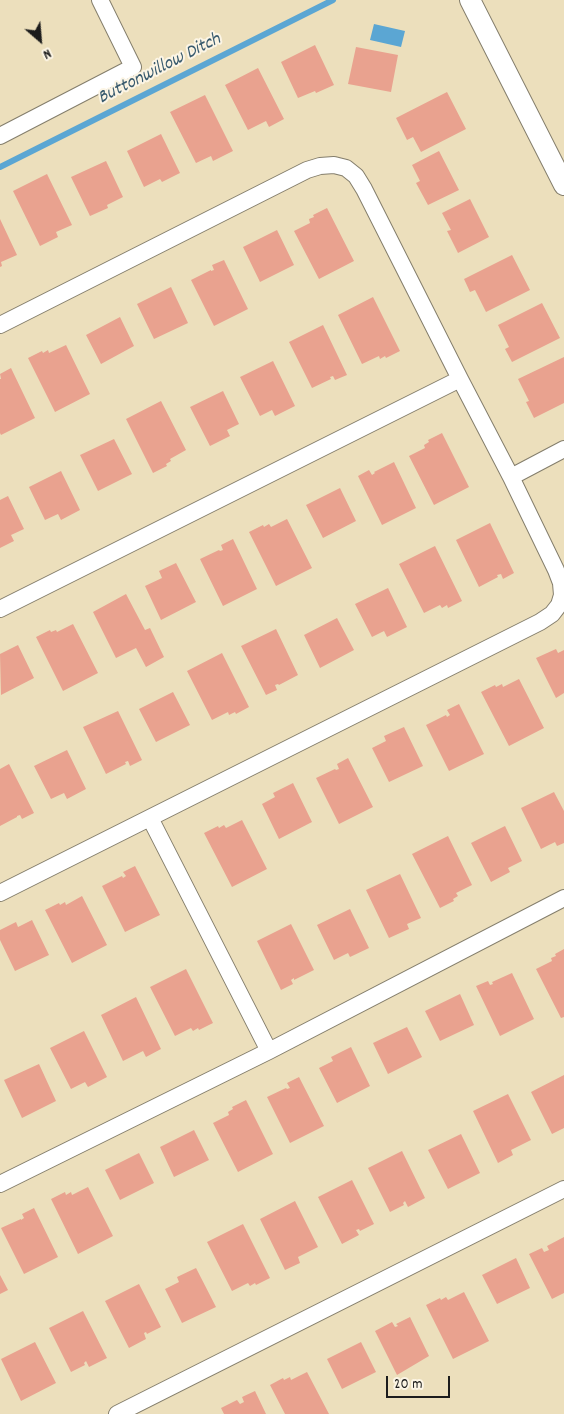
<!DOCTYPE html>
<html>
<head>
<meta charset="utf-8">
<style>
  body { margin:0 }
  #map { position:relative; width:564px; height:1414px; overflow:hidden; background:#ecdfbc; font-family:Dekko,sans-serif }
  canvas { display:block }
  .north { position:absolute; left:15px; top:15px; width:50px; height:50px; -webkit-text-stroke:4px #fcf5e5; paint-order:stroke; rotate:153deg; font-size:14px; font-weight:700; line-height:20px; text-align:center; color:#1c1c1c }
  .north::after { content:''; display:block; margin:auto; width:18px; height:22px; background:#1c1c1c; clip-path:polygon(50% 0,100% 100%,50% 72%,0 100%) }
  .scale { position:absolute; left:386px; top:1376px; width:64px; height:22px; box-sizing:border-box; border:2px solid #1c1c1c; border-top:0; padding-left:6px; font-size:15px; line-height:18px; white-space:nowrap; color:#1c1c1c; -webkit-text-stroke:4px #fcf5e5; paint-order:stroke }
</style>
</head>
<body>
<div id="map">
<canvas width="564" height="1414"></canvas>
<div class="north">N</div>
<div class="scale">20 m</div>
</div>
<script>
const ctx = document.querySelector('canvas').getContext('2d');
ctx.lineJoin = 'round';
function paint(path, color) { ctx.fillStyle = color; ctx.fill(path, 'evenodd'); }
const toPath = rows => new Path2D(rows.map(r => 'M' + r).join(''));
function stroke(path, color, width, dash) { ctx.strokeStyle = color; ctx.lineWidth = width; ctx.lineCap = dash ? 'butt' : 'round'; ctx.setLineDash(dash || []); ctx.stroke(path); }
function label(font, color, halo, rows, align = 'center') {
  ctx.font = font + ' Dekko,sans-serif'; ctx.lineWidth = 4; ctx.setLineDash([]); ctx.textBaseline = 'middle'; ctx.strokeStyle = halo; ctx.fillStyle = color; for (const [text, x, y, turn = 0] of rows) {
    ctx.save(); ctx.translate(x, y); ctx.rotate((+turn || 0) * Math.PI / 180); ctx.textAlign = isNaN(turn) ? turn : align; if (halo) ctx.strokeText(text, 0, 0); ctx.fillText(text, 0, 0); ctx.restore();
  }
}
const water = toPath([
  [374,24,405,31,401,47,370,40]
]);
const stream = toPath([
  [0,167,333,0]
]);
const building = toPath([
  [315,45,334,85,316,93,315,91,298,98,281,62],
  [356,47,398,55,391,92,348,84],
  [258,68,284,119,269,127,266,121,248,130,225,85],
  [447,92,466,129,421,152,413,137,407,140,396,118],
  [205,95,233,151,213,161,211,156,196,163,170,112],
  [161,134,180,173,162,182,160,179,144,187,127,151],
  [439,151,459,190,428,205,416,183,420,181,412,165],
  [106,161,123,197,107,205,108,208,90,216,71,177],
  [47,174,72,225,56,232,58,237,40,246,13,191],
  [470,199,489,237,458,253,447,231,451,230,442,213],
  [327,208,354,261,319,279,294,231,310,223,309,219,314,217,313,215],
  [0,219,17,255,1,262,2,266,0,267],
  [277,230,294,265,260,282,243,247],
  [512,255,530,290,486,312,475,290,470,292,464,279],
  [224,260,248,309,214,326,191,280,211,270,211,271,214,270,212,265],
  [171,287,188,323,154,339,137,304],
  [373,297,400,351,386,358,385,356,380,359,379,356,362,364,338,315],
  [542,303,560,338,512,362,505,349,509,347,498,325],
  [120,317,134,346,101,364,86,335],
  [323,325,347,375,335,380,333,376,330,377,331,379,312,388,289,342],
  [66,345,90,394,55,412,28,358,42,351,43,353,48,350,49,353],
  [564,357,564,403,534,418,526,402,529,401,518,379],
  [273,361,295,406,275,416,272,410,260,416,240,377],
  [11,368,35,418,1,435,0,433,0,379,1,379,0,374],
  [223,391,239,424,227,430,230,436,210,446,190,407],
  [161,401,186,450,170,459,171,461,166,464,167,466,153,473,126,419],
  [442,433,469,487,434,505,409,456,425,448,424,445,429,442,428,440],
  [114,439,132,474,98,491,80,455],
  [394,462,416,508,382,525,358,476,369,470,372,475,375,473,374,472],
  [61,471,80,510,61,520,58,514,45,520,29,487],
  [340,488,356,521,323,538,306,505],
  [8,496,24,529,11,535,14,541,0,548,0,500],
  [287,519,312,568,276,586,249,532,263,525,264,527,269,524,271,527],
  [490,523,514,573,503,579,501,574,497,575,498,577,479,587,456,540],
  [233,539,257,589,223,606,200,559,219,550,220,551,223,550,221,545],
  [435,546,462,601,448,608,447,605,442,608,440,605,424,613,399,564],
  [176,563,196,602,161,620,145,586,162,578,159,571],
  [388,588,407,627,387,637,384,631,372,637,355,604],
  [126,594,145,630,150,628,164,657,146,667,136,648,116,658,93,612],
  [337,618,354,650,320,668,304,635],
  [73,624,98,673,63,691,36,637,50,630,51,632,56,630,57,632],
  [276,629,298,675,279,685,278,684,275,685,277,690,266,695,241,646],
  [18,645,34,678,1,695,0,654],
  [556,649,558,653,564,650,564,693,556,698,536,658],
  [222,653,249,707,236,714,235,712,229,715,228,712,212,720,187,671],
  [519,679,544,728,509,746,481,692,495,685,496,687,502,684,503,687],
  [173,692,190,725,156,742,139,709],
  [459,704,484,754,449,771,426,725,446,715,447,717,450,715,447,710],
  [118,711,142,760,130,766,128,761,125,762,126,764,106,774,83,727],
  [404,727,423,766,389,782,372,748,386,741,384,736],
  [67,750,86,789,67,799,64,793,51,799,34,766],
  [348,758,373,807,339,824,316,778,335,769,336,770,339,769,337,764],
  [9,764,34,813,22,819,20,815,17,816,17,817,0,826,0,769],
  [293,783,312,822,279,839,262,804,275,797,273,793],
  [554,792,564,811,564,843,557,846,555,842,541,849,521,808],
  [242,820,267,869,232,887,204,833,218,826,219,828,224,825,226,828],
  [505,826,522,861,508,868,510,872,491,882,471,843],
  [448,836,472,885,456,893,458,896,453,899,454,901,440,908,412,854],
  [135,866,160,915,125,932,102,886,122,876,123,878,126,876,123,872],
  [400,874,421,918,407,924,409,929,389,938,366,890],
  [82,896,107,945,72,963,45,910,59,903,60,905,65,902,66,905],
  [350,909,369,948,350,957,348,953,334,960,317,925],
  [32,920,49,955,15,971,0,940,0,930,16,922,18,927],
  [291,924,314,970,294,980,294,978,291,980,293,984,281,990,257,941],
  [564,949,564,1017,561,1018,536,969,552,961,551,958,556,956,555,954],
  [186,969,213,1023,199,1030,198,1028,193,1031,191,1028,175,1036,150,987],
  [512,973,534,1019,500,1036,476,986,488,981,490,985,493,984,492,982],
  [460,994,474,1025,440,1041,425,1011],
  [136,997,161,1049,146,1057,143,1051,123,1061,101,1015],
  [407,1027,422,1057,388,1074,373,1043],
  [84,1031,107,1077,88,1087,85,1082,71,1089,50,1048],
  [351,1047,370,1086,337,1103,319,1068,333,1061,331,1057],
  [39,1064,56,1101,22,1118,4,1080],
  [564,1075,564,1128,552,1134,531,1092],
  [299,1077,324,1126,290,1143,267,1097,286,1088,287,1089,290,1088,287,1083],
  [508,1094,531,1140,511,1150,513,1155,498,1163,473,1111],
  [246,1100,273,1154,238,1172,213,1123,229,1115,228,1112,233,1109,232,1107],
  [194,1130,209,1160,174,1177,160,1147],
  [461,1134,480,1173,448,1189,428,1150],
  [402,1151,425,1198,408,1207,405,1201,403,1203,404,1205,390,1212,368,1168],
  [139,1153,154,1183,120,1200,105,1170],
  [352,1180,374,1224,360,1231,359,1229,356,1230,359,1235,342,1244,318,1197],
  [88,1187,113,1236,78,1254,51,1199,65,1192,66,1195,71,1192,72,1195],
  [295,1201,318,1247,298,1257,300,1263,285,1270,260,1219],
  [34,1208,58,1257,24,1274,1,1228,21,1219,21,1220,24,1218,22,1214],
  [243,1224,270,1278,256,1285,255,1283,250,1286,248,1283,232,1291,207,1242],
  [564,1237,564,1293,552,1299,529,1254,542,1248,544,1252,549,1250,547,1246],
  [516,1258,530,1288,497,1304,482,1275],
  [196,1268,216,1307,182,1323,165,1289,179,1282,177,1277],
  [0,1275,8,1290,0,1294],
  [139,1284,161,1327,147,1334,146,1332,144,1333,146,1339,129,1348,105,1301],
  [464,1292,489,1341,453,1359,426,1305,440,1298,441,1300,446,1297,448,1300],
  [83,1311,107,1358,89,1367,86,1361,84,1363,85,1365,71,1372,49,1328],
  [410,1317,429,1356,397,1375,375,1331,392,1322,395,1327,398,1326,396,1324],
  [35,1342,56,1383,21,1401,1,1359],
  [361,1342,376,1372,342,1389,327,1359],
  [307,1372,329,1414,285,1414,270,1385,283,1378,284,1380,290,1377,291,1380],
  [255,1391,266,1414,224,1414,221,1408,237,1400,240,1404,244,1402,242,1397]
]);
const minor = toPath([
  [0,136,133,67,100,0],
  [0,325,307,170,320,166,334,165,346,168,356,176,364,189,460,379,511,477,556,570,561,583,562,595,559,605,552,614,540,622,0,893],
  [511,477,564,449],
  [0,609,460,379],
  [150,818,269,1051],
  [0,1184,269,1051,564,898],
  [117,1414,564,1189]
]);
const tertiary = toPath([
  [470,0,564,185]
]);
const waterNames = [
  ["Buttonwillow Ditch",160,70,-27]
];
paint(water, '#5ba6d3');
stroke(stream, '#5ba6d3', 6);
paint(building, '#e9a28f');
stroke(minor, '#847e6c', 18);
stroke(tertiary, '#847e6c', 22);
stroke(minor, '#fff', 16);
stroke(tertiary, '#fff', 20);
label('italic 19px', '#385a6e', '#fcf5e5', waterNames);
</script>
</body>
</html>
